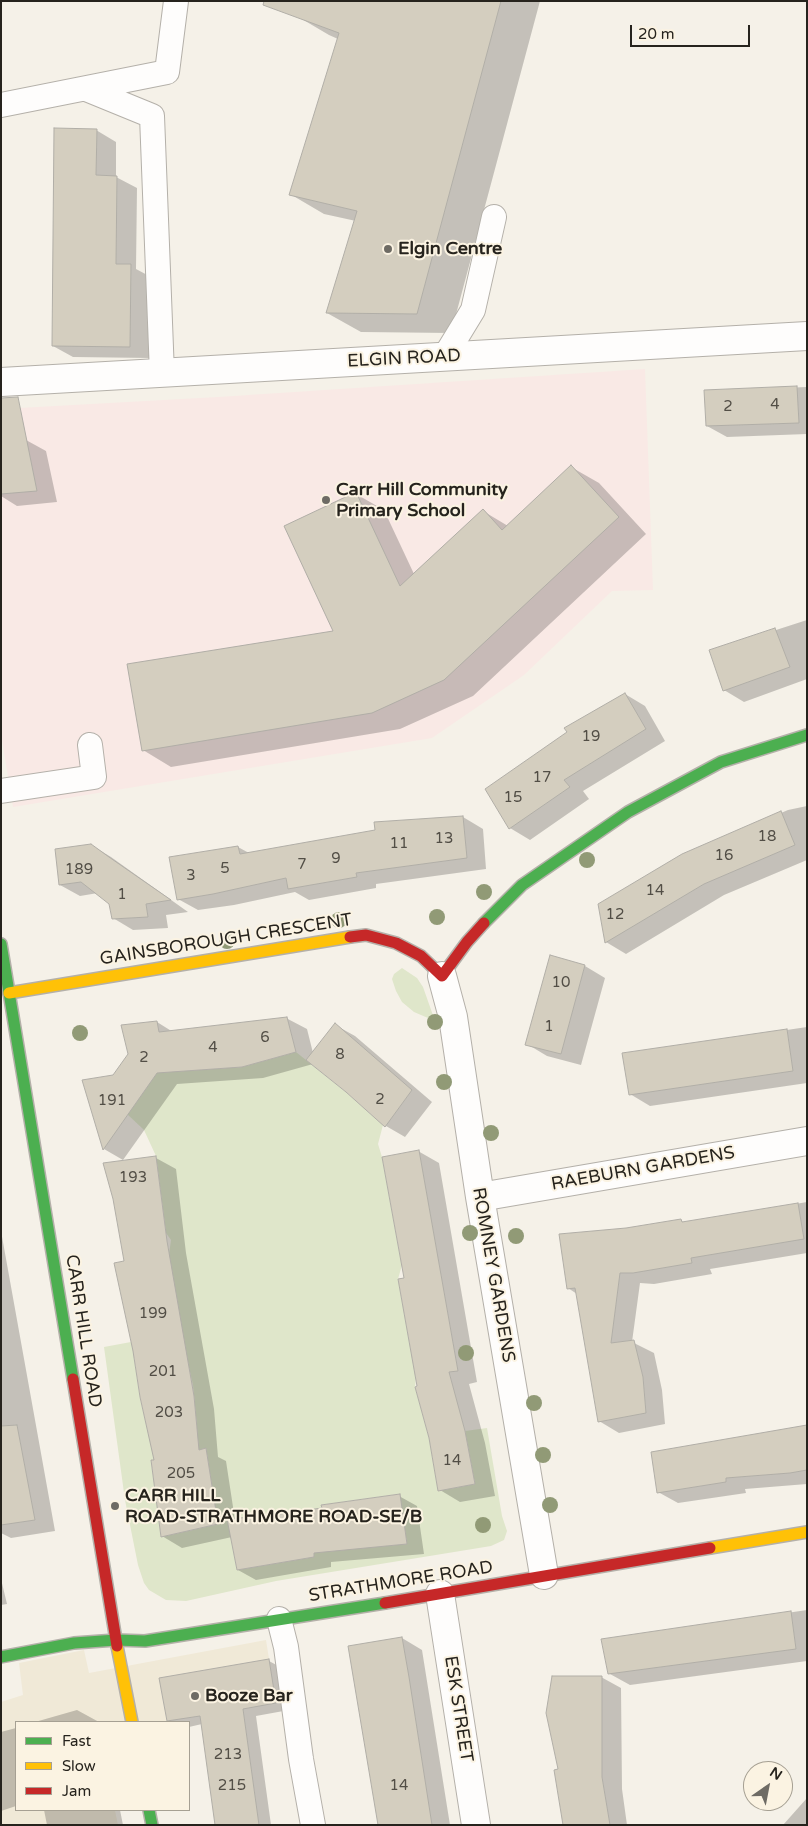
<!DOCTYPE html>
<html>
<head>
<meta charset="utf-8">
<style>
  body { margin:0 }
  #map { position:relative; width:808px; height:1826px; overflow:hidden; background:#f5f1e8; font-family:"Varela Round",sans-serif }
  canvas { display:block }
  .frame { position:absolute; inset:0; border:2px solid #26231d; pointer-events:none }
  .legend { position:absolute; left:15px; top:1721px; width:175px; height:90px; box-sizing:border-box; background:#fbf3e2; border:1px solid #a6a093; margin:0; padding:6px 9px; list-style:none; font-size:15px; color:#26231d }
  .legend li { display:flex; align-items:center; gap:10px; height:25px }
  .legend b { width:25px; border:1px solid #a6a093 }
  .north { position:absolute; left:743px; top:1761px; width:50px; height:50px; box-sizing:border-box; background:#fbf3e2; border:1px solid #a6a093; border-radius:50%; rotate:33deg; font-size:14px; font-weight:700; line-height:20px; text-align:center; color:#26231d }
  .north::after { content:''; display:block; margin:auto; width:18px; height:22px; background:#6e6b64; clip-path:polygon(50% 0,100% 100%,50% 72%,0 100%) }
  .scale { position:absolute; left:630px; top:25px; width:120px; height:22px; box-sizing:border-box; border:2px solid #26231d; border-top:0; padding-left:6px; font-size:15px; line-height:18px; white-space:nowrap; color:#26231d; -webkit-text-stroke:4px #fbf3e2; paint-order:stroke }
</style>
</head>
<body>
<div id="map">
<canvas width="808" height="1826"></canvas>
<div class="frame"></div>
<ul class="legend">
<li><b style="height:6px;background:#4caf50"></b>Fast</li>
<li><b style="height:6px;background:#ffc107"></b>Slow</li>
<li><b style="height:6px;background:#c62828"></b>Jam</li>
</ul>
<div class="north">N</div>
<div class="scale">20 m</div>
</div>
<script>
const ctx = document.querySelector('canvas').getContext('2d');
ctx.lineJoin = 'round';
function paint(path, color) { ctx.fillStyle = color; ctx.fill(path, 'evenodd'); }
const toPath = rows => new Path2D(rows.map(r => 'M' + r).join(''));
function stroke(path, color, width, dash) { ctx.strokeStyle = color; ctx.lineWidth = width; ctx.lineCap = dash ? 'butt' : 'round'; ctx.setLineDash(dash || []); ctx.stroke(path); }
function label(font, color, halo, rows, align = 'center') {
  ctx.font = font + ' "Varela Round",sans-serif'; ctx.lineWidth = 4; ctx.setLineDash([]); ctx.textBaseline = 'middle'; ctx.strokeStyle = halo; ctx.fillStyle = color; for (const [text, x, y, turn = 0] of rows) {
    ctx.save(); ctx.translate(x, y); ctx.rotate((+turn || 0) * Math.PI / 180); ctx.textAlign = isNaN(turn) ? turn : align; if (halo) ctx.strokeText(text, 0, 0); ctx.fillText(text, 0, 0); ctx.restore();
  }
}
const built = toPath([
  [266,1640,276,1703,161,1722,16,1722,16,1810,115,1810,118,1825,1,1825,1,1702,23,1695,19,1663,84,1650,89,1673]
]);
const education = toPath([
  [645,369,653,590,612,591,524,675,432,738,13,807,1,734,1,409,218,397]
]);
const green = toPath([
  [402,968,417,978,423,987,435,1021,414,1012,402,1002,396,991,392,979,394,974],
  [296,1052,346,1092,383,1125,378,1144,382,1157,400,1256,402,1265,398,1279,416,1378,415,1387,429,1438,438,1491,475,1484,465,1431,487,1428,502,1516,507,1531,504,1540,491,1546,276,1581,186,1601,166,1600,149,1590,144,1583,138,1565,125,1500,104,1347,131,1342,169,1254,171,1240,166,1233,156,1156,144,1130,127,1114,164,1062,179,1071,242,1067],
  [184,1346,193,1385,197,1427,149,1436,140,1398,134,1358],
  [206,1448,212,1487,215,1525,161,1537,151,1461],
  [399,1494,407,1544,329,1550,321,1505],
  [310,1513,314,1557,237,1570,228,1521,265,1516]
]);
const shadow = toPath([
  [299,1,540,1,451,333,361,332,327,313,356,221,324,214,290,194,338,39,329,35,295,15],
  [96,130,116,142,116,177,137,188,136,269,151,277,150,358,73,357,53,346],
  [807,387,807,434,727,437,707,426,706,391],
  [26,440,46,451,57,502,17,506,1,496,1,443],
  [571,467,599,483,646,534,473,696,400,729,171,767,143,750,334,632,356,494,384,510,414,574,483,511,508,526],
  [807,620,807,679,744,702,724,690,711,651],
  [625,694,645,706,665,741,583,791,589,799,530,840,510,828],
  [807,806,807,860,724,895,626,954,606,942,682,855,788,810],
  [463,817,483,829,486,869,376,884,376,888,309,900,295,892,234,905,198,910,178,899,238,847,249,853],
  [91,845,111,857,188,912,166,915,168,928,133,930,113,918,111,903,98,893,80,896,60,885],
  [585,966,605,978,581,1065,547,1056,527,1044],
  [286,1018,307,1029,313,1053,335,1025,355,1036,432,1102,405,1137,386,1126,347,1091,313,1064,263,1078,177,1084,123,1160,104,1149,114,1077,157,1022,173,1032],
  [807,1027,807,1083,650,1106,630,1094,624,1054],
  [418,1151,439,1163,477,1382,469,1384,485,1443,495,1496,460,1502,440,1490,419,1387,406,1279],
  [156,1158,176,1169,186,1253,214,1409,218,1457,226,1461,235,1520,265,1517,399,1496,417,1506,424,1554,331,1562,331,1567,256,1580,238,1570,232,1537,182,1548,162,1536,155,1460,126,1262],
  [807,1202,807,1253,710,1269,712,1274,654,1284,640,1283,632,1342,654,1353,662,1390,665,1424,619,1433,599,1421,577,1294,568,1288,627,1229,681,1221,685,1223],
  [1,1231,55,1531,11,1538,1,1533],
  [807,1427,807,1484,745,1489,746,1493,678,1503,658,1492],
  [1,1579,7,1604,1,1605],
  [807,1610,807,1661,630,1685,610,1674,602,1640],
  [402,1638,422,1650,450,1825,379,1825],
  [269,1661,282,1668,289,1710,256,1716,271,1825,216,1825,202,1724,189,1727,189,1722,172,1722,168,1720],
  [601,1677,621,1688,622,1789,627,1825,565,1825,560,1770],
  [77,1710,99,1722,35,1722],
  [16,1728,16,1806,1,1811,1,1732],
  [807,1798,807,1825,783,1825],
  [44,1810,120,1810,123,1825,47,1825]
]);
const building = toPath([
  [264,1,501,1,417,314,326,313,357,211,289,195,339,33,263,5,264,1],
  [54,128,97,129,96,175,117,176,116,264,131,264,130,347,52,346,54,128],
  [797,386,799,423,706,426,704,390,797,386],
  [18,397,37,491,1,494,1,398,18,397],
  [571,465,619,517,444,680,372,713,142,751,127,664,333,631,284,526,356,492,400,586,483,509,502,530,571,465],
  [775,628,790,667,723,691,709,650,775,628],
  [625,693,646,729,564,780,570,787,509,829,485,789,567,732,564,728,625,693],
  [781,811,795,845,704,884,605,943,598,904,682,854,781,811],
  [463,816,467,858,356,873,357,877,288,889,286,878,213,894,177,900,169,857,238,846,240,854,375,830,374,822,463,816],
  [91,844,109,857,171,900,146,904,148,917,112,919,109,904,81,882,59,885,55,849,91,844],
  [550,955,585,965,561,1054,525,1045,550,955],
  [287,1017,296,1052,242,1067,157,1073,103,1150,82,1080,113,1075,128,1054,121,1025,157,1021,159,1032,287,1017],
  [335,1023,412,1090,385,1127,346,1092,306,1060,335,1023],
  [787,1029,793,1071,629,1095,622,1053,787,1029],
  [419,1150,458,1371,449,1372,465,1431,475,1484,438,1491,429,1438,415,1387,417,1386,398,1279,404,1278,382,1157,419,1150],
  [156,1156,167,1241,194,1396,199,1450,206,1448,218,1524,161,1537,151,1460,154,1460,140,1397,133,1351,114,1263,124,1261,113,1199,103,1163,156,1156],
  [798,1203,804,1239,691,1258,692,1263,633,1273,620,1273,611,1343,634,1340,643,1377,646,1413,598,1422,575,1288,567,1289,559,1234,626,1228,681,1219,682,1222,798,1203],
  [17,1425,35,1520,1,1525,1,1426,17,1425],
  [807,1425,807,1470,790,1473,726,1478,726,1482,657,1493,651,1452,807,1425],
  [400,1494,407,1544,314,1553,314,1557,237,1570,227,1519,265,1516,322,1508,321,1505,400,1494],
  [791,1611,796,1649,608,1674,601,1639,791,1611],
  [402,1637,409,1677,432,1825,378,1825,348,1646,402,1637],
  [269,1659,276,1703,243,1709,259,1825,215,1825,200,1716,167,1721,159,1678,269,1659],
  [552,1676,602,1676,602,1777,610,1825,563,1825,554,1770,558,1769,546,1713,552,1676]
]);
const lane = toPath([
  [86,89,152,116,162,374],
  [1,105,167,72,176,1],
  [445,356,473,310,494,217],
  [1,791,94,777,90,745],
  [279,1619,286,1647,301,1759,313,1825]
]);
const street = toPath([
  [1,382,807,336],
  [442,976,453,1017,480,1197,544,1575],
  [480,1197,807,1141],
  [440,1594,476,1825]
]);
const fast = toPath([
  [484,923,522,885,628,812,721,762,807,735],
  [1,944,73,1379],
  [1,1657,74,1643,116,1640,145,1641,385,1603],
  [149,1810,152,1825]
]);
const slow = toPath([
  [9,993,350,937],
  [710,1548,807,1532],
  [117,1646,132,1722]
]);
const jam = toPath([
  [350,937,366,935,396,943,421,956,442,976,467,942,484,923],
  [73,1379,117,1646],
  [385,1603,710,1548]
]);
const trees = [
  [587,860],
  [484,892],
  [437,917],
  [339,920],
  [227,941],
  [435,1022],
  [80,1033],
  [444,1082],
  [491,1133],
  [470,1233],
  [516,1236],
  [466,1353],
  [534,1403],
  [543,1455],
  [550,1505],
  [483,1525]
];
const markers = [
  [388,249,5,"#6e6b64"],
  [326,500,5,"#6e6b64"],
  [115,1506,5,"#6e6b64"],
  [195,1696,5,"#6e6b64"]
];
const numberNames = [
  ["4",775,405],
  ["2",728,407],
  ["19",591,737],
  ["17",542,778],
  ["15",513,798],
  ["18",767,837],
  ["13",444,839],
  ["11",399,844],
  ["16",724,856],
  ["9",336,859],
  ["7",302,865],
  ["5",225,869],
  ["189",79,870],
  ["3",191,876],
  ["14",655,891],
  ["1",122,895],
  ["12",615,915],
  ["10",561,983],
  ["1",549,1027],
  ["6",265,1038],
  ["4",213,1048],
  ["8",340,1055],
  ["2",144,1058],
  ["2",380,1100],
  ["191",112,1101],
  ["193",133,1178],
  ["199",153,1314],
  ["201",163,1372],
  ["203",169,1413],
  ["14",452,1461],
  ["205",181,1474],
  ["213",228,1755],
  ["215",232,1786],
  ["14",399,1786]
];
const poiNames = [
  ["Elgin Centre",398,249],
  ["Carr Hill Community",336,490],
  ["Primary School",336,511],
  ["CARR HILL",125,1496],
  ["ROAD-STRATHMORE ROAD-SE/B",125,1517],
  ["Booze Bar",205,1696]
];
const streetNames = [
  ["ELGIN ROAD",404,359,-3],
  ["GAINSBOROUGH CRESCENT",226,940,-9],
  ["RAEBURN GARDENS",643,1169,-10],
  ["ROMNEY GARDENS",493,1275,80],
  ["CARR HILL ROAD",83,1331,81],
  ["STRATHMORE ROAD",401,1582,-9],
  ["ESK STREET",458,1709,81]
];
paint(built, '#f0e9d7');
paint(education, '#f9e9e5');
paint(green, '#dfe6ca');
paint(shadow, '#0003');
paint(building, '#d4cebf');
stroke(building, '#b1aea7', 1);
stroke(lane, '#b4b0a9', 26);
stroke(street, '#b4b0a9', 30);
stroke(fast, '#b4b0a9', 14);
stroke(slow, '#b4b0a9', 14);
stroke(jam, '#b4b0a9', 14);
stroke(lane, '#fefdfc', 24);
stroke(street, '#fefdfc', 28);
stroke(fast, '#4caf50', 11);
stroke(slow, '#ffc107', 11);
stroke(jam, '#c62828', 11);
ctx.fillStyle = '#919a76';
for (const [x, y] of trees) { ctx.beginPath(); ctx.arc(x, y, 8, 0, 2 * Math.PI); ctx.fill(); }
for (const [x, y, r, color] of markers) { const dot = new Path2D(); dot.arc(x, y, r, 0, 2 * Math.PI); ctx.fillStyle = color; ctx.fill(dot); stroke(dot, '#fbf3e2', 2); }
label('15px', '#524e46', null, numberNames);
label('bold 18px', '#26231d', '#fbf3e2', poiNames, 'left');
label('18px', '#26231d', '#fbf3e2', streetNames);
</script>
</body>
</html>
